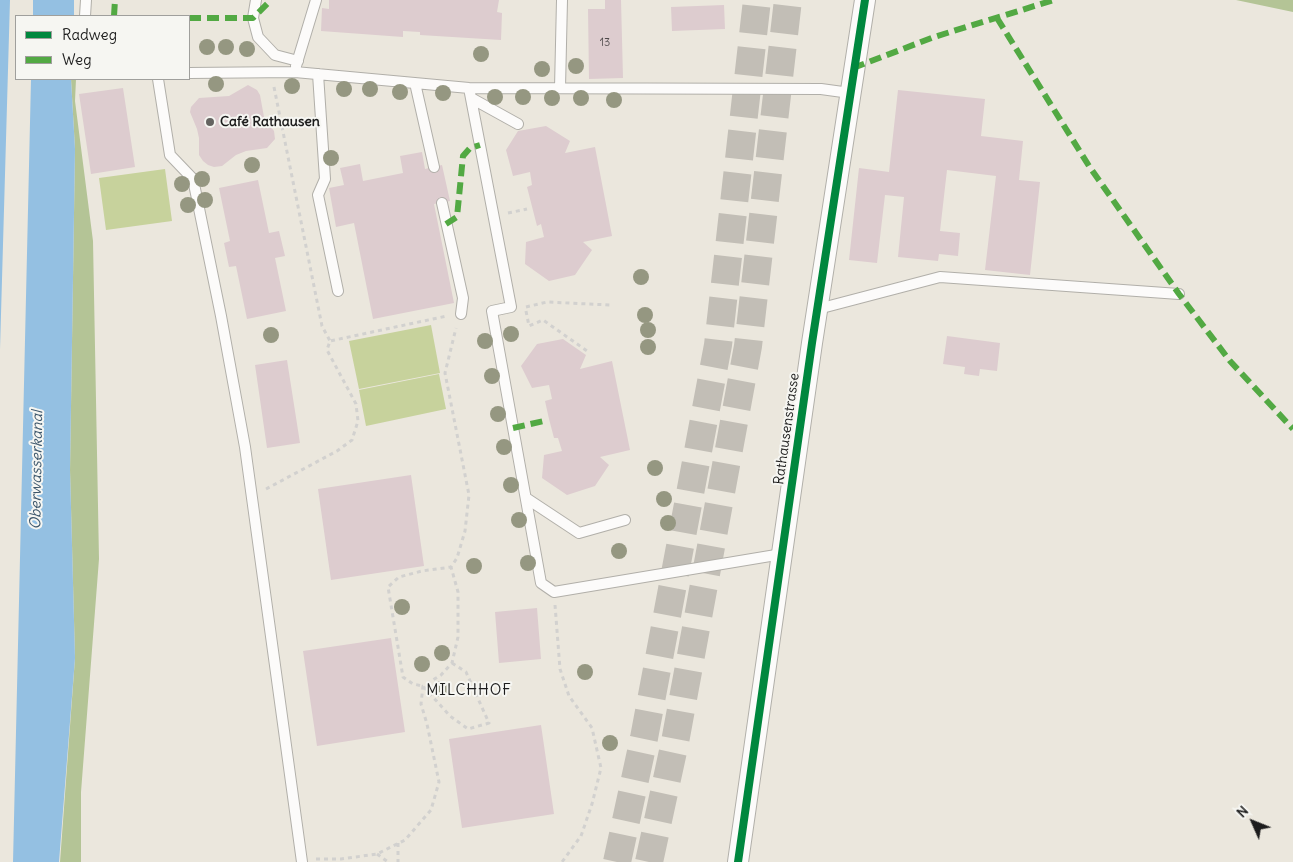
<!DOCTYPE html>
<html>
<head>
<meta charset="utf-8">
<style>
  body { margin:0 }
  #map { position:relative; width:1293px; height:862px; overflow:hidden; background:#ebe7dd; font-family:Delius,sans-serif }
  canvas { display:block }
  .legend { position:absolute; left:15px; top:15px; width:175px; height:65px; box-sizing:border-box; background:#f6f6f2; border:1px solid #9f9f9c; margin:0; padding:6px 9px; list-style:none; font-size:15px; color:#1c1c1c }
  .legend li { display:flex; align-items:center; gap:10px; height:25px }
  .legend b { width:25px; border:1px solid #9f9f9c }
  .north { position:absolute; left:1228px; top:797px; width:50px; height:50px; -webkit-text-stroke:4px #f6f6f2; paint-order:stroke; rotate:314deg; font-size:14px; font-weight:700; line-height:20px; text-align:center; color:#1c1c1c }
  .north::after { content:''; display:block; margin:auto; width:18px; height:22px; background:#1c1c1c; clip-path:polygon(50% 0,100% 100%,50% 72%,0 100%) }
</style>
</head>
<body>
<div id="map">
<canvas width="1293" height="862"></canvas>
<ul class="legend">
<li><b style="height:6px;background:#00873e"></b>Radweg</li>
<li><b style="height:6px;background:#52a943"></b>Weg</li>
</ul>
<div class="north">N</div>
</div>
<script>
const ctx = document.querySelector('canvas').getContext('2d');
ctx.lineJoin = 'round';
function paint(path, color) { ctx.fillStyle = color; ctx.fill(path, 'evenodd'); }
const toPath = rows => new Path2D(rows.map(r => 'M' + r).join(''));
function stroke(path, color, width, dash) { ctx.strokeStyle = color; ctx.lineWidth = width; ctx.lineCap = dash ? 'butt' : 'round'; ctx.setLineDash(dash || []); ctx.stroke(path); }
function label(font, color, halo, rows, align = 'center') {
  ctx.font = font + ' Delius,sans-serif'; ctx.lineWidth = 4; ctx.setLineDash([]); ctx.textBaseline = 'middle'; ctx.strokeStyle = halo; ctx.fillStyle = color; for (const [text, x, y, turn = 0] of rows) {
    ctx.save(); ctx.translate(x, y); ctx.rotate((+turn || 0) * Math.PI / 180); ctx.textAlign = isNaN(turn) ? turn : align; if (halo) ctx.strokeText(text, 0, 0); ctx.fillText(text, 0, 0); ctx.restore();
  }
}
const green = toPath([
  [165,169,172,221,106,230,99,178],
  [431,325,440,373,359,389,349,341],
  [439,374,446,409,366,426,359,390]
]);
const forest = toPath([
  [1236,0,1293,0,1293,12],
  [71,79,76,79,75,101,93,241,99,559,81,792,81,862,60,862,75,658,70,470,75,149]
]);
const water = toPath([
  [0,0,10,0,0,349],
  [33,0,74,0,74,16,33,16],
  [31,79,71,79,75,149,70,470,75,658,59,862,13,862]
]);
const building = toPath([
  [329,0,499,0,497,12,502,13,501,40,420,35,420,32,403,31,403,37,321,31,322,8,329,9],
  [605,0,621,0,623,78,589,79,588,9,605,9],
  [724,5,725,29,672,31,671,7],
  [248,85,257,90,260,95,264,117,274,131,275,139,267,148,246,151,236,155,222,166,214,167,208,165,203,161,199,155,199,138,197,129,190,112,191,107,199,98,229,96],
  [123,88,135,167,91,174,79,94],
  [898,90,985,99,981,136,1023,141,1019,180,1040,182,1030,275,985,270,996,176,947,170,940,231,960,233,958,256,939,254,938,261,898,257,904,197,885,195,877,263,849,260,859,168,889,172],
  [546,126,570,141,565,153,595,147,612,236,583,242,592,250,575,275,549,281,525,264,526,242,544,237,541,224,537,226,527,187,532,185,530,172,513,176,506,150,518,131],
  [422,152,425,169,442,165,450,201,434,204,454,303,373,319,354,223,336,227,329,188,344,185,340,168,360,164,363,181,403,173,400,156],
  [258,180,269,233,279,231,285,256,275,258,286,311,247,319,236,266,229,267,224,243,230,241,219,188],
  [947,336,1000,343,997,371,980,369,979,376,964,374,965,367,943,364],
  [563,339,586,355,580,369,612,361,630,450,600,457,609,465,595,486,567,495,542,478,544,455,562,451,558,438,554,438,549,419,545,401,552,399,549,385,532,388,521,366,537,344],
  [287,360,300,443,267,448,255,365],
  [411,475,424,566,331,580,318,489],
  [537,608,541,659,499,663,495,612],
  [391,638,405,732,317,746,303,651],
  [541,725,554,814,462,828,449,739]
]);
const motorwayTunnel = toPath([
  [617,862,644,738,718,345,757,0],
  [649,862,675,742,748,346,788,0]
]);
const path = toPath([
  [274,87,322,326,330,341],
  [508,213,527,209],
  [526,307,547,302,610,305],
  [526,311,529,326,543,320,590,353],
  [266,489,337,451,352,440,358,421,356,404,327,350,330,341,447,316],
  [555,605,560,669,569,696,592,728,601,768,592,804,581,836,562,862],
  [452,663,466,672,489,723,468,729,450,716,423,686,413,684,403,677,388,587,399,577,422,571,451,567,457,558,465,531,469,495,445,373,456,328],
  [398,843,398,862],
  [377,854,388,862],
  [316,859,341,859,377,854,405,840,431,810,439,782,427,724,421,704,423,686,441,675,452,663,458,637,458,592,451,567]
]);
const service = toPath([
  [256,0,253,18,258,37,275,55,298,61],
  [85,16,86,0],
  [296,66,316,0],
  [189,73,295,72,469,88,821,89,850,93],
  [318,74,325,179,318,195,338,291],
  [158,79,170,155,193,179,221,316,245,447,302,862],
  [415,83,434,167],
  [469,88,511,307,492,311,541,583,554,592,782,554],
  [560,88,562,0],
  [471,98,518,124],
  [442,203,463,298,461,314],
  [818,309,940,277,1179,294],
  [526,498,579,533,625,520]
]);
const minor = toPath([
  [738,862,812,343,865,0]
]);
const quiet = toPath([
  [114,16,115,0],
  [189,18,253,18,271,0],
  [997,18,1089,166,1179,294,1230,361,1293,429],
  [853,68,934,37,1054,0],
  [446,224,457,217,463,156,470,148,480,145],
  [513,428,544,421]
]);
const cycleway = toPath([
  [738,862,812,343,865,0]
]);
const trees = [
  [207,47],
  [226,47],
  [247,49],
  [481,54],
  [576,66],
  [542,69],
  [216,84],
  [292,86],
  [344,89],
  [370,89],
  [400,92],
  [443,93],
  [495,97],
  [523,97],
  [552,98],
  [581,98],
  [614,100],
  [331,158],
  [252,165],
  [202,179],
  [182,184],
  [205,200],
  [188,205],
  [641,277],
  [645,315],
  [648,330],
  [511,334],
  [271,335],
  [485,341],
  [648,347],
  [492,376],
  [498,414],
  [504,447],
  [655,468],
  [511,485],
  [664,499],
  [519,520],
  [668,523],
  [619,551],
  [528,563],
  [474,566],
  [402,607],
  [442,653],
  [422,664],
  [585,672],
  [441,689],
  [610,743]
];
const markers = [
  [210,122,5,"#646360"]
];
const numberNames = [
  ["13",605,43]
];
const poiNames = [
  ["Café Rathausen",220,122]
];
const streetNames = [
  ["Rathausenstrasse",787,429,-82]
];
const waterNames = [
  ["Oberwasserkanal",37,470,-89]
];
const neighbourhoodNames = [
  ["MILCHHOF",469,691]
];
paint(green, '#c7d29c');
paint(forest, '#b4c496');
paint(water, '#94c0e2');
paint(building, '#ddcccf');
stroke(motorwayTunnel, '#c2beb6', 28, [28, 14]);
stroke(service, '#b1afa9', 12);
stroke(minor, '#b1afa9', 22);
stroke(path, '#d2d1cf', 3, [4, 4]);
stroke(service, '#fcfbfa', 10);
stroke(minor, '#fcfbfa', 20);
stroke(quiet, '#52a943', 6, [12, 6]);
stroke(cycleway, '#00873e', 8);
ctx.fillStyle = '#959781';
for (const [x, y] of trees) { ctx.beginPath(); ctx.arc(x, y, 8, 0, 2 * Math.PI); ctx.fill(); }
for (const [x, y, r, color] of markers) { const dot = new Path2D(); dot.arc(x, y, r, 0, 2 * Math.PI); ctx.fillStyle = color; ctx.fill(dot); stroke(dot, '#f6f6f2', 2); }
label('11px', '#4c4849', null, numberNames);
label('bold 14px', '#1c1c1c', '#f6f6f2', poiNames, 'left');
label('14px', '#1c1c1c', '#f6f6f2', streetNames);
label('italic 15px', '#3d576c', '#f6f6f2', waterNames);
ctx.letterSpacing = '1px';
label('15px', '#1c1c1c', '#f6f6f2', neighbourhoodNames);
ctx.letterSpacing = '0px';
</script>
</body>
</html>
